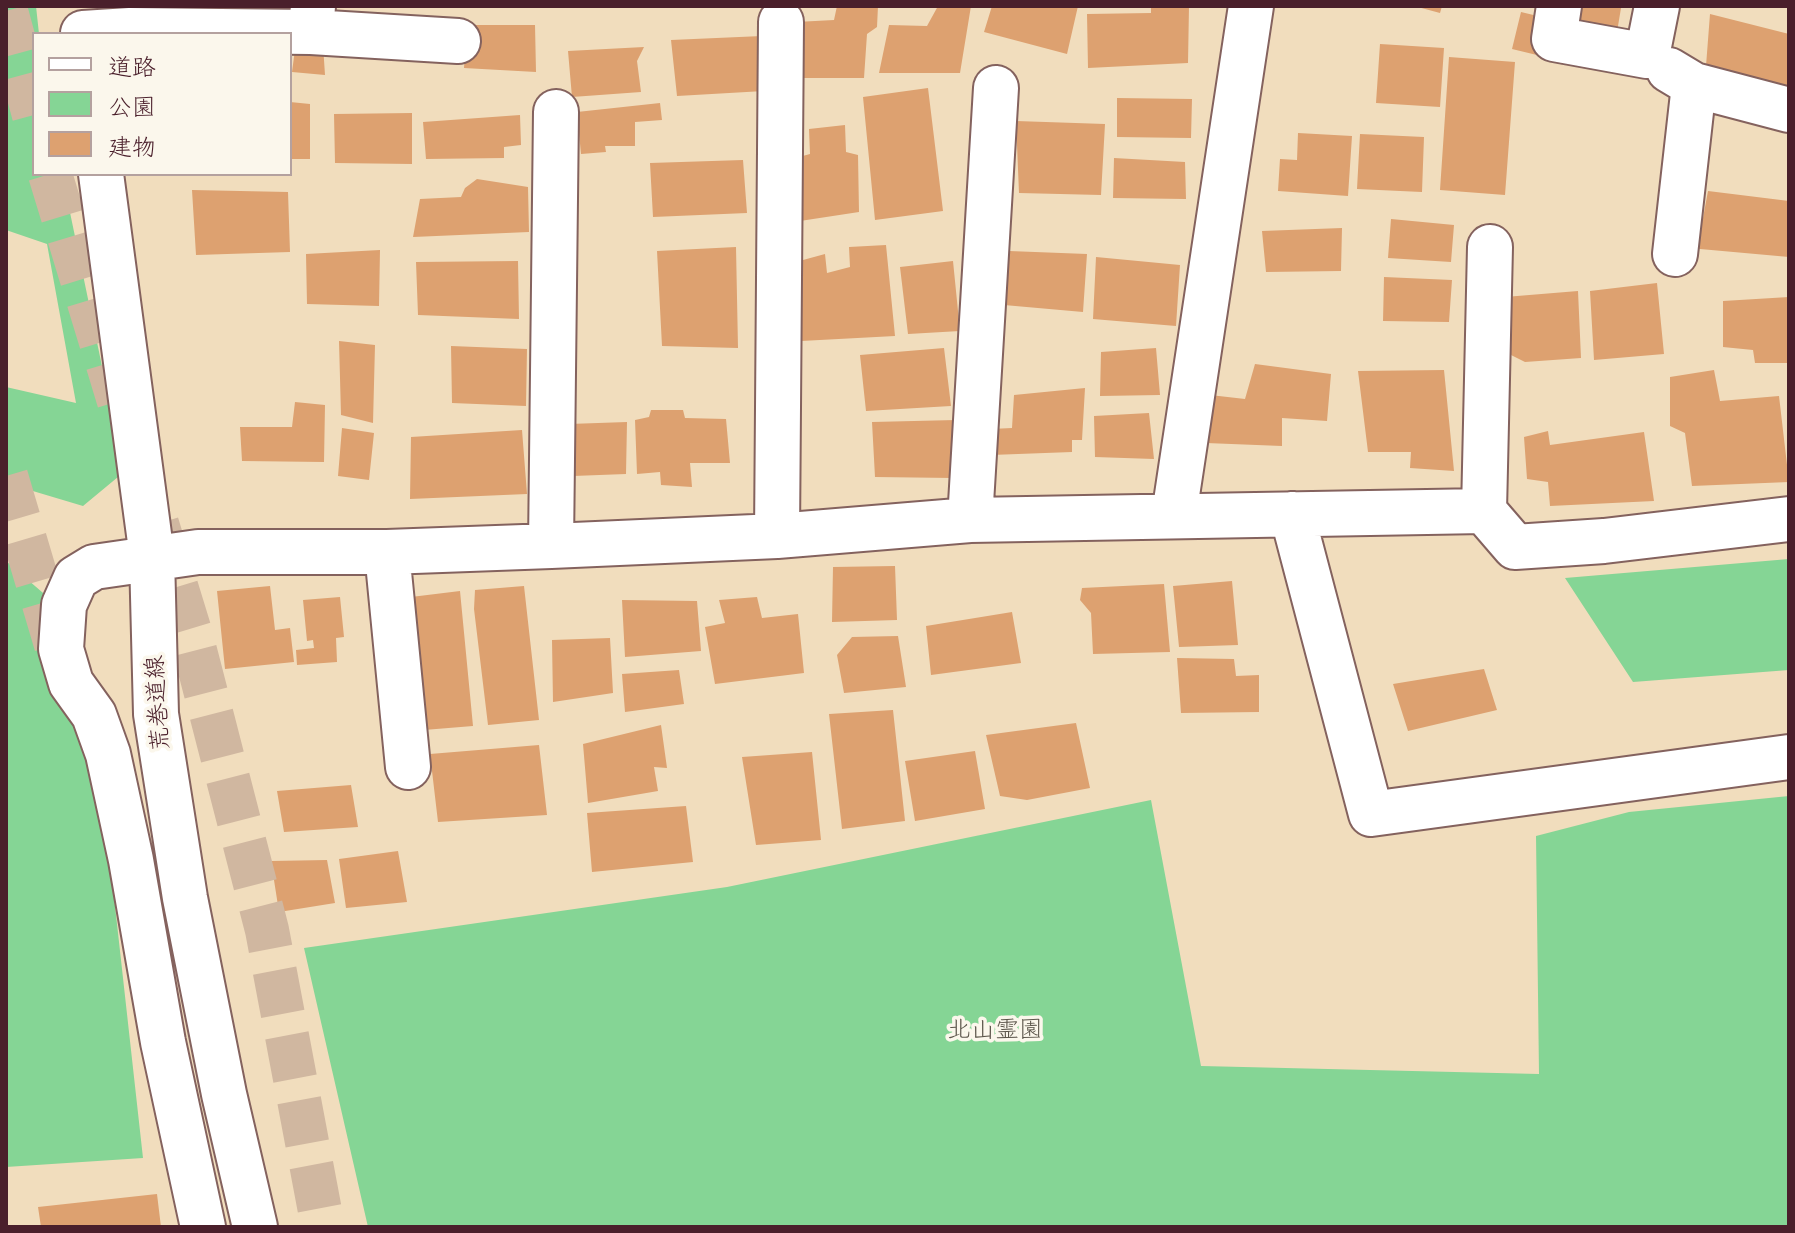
<!DOCTYPE html>
<html>
<head>
<meta charset="utf-8">
<style>
  body { margin:0 }
  #map { position:relative; width:1795px; height:1233px; overflow:hidden; background:#f1ddbd; font-family:"Balsamiq Sans","Klee One",sans-serif }
  canvas { display:block }
  .frame { position:absolute; inset:0; border:8px solid #4a1f2b; pointer-events:none }
  .legend { position:absolute; left:32px; top:32px; width:260px; height:144px; box-sizing:border-box; background:#fbf7ec; border:2px solid #b4a19f; margin:0; padding:10px 14px; list-style:none; font-size:24px; color:#4a1f2b }
  .legend li { display:flex; align-items:center; gap:16px; height:40px }
  .legend b { width:40px; border:2px solid #b4a19f }
</style>
</head>
<body>
<div id="map">
<canvas width="1795" height="1233"></canvas>
<div class="frame"></div>
<ul class="legend">
<li><b style="height:10px;background:#fff"></b>道路</li>
<li><b style="height:22px;background:#85d595"></b>公園</li>
<li><b style="height:22px;background:#dda170"></b>建物</li>
</ul>
</div>
<script>
const ctx = document.querySelector('canvas').getContext('2d');
ctx.lineJoin = 'round';
function paint(path, color) { ctx.fillStyle = color; ctx.fill(path, 'evenodd'); }
const toPath = rows => new Path2D(rows.map(r => 'M' + r).join(''));
function stroke(path, color, width, dash) { ctx.strokeStyle = color; ctx.lineWidth = width; ctx.lineCap = dash ? 'butt' : 'round'; ctx.setLineDash(dash || []); ctx.stroke(path); }
function label(font, color, halo, rows, align = 'center') {
  ctx.font = font + ' "Balsamiq Sans","Klee One",sans-serif'; ctx.lineWidth = 7; ctx.setLineDash([]); ctx.textBaseline = 'middle'; ctx.strokeStyle = halo; ctx.fillStyle = color; for (const [text, x, y, turn = 0] of rows) {
    ctx.save(); ctx.translate(x, y); ctx.rotate((+turn || 0) * Math.PI / 180); ctx.textAlign = isNaN(turn) ? turn : align; if (halo) ctx.strokeText(text, 0, 0); ctx.fillText(text, 0, 0); ctx.restore();
  }
}
const green = toPath([
  [6,6,36,6,39,34,34,34,34,174,62,174,124,472,83,506,6,483,6,387,76,403,47,244,6,230],
  [1789,559,1789,670,1633,682,1565,578],
  [6,561,57,605,102,789,143,1158,6,1167],
  [1789,796,1789,1227,368,1227,304,948,727,887,1151,800,1201,1066,1539,1074,1536,836,1629,812]
]);
const building = toPath([
  [837,6,878,6,877,27,867,34,864,78,793,78,796,22,834,20],
  [938,6,971,6,960,73,879,73,889,25,927,26],
  [992,6,1078,6,1067,54,984,32],
  [1151,6,1189,6,1188,63,1088,68,1087,14,1151,13],
  [1414,6,1442,6,1440,13],
  [1571,6,1621,8,1616,38,1567,31],
  [1521,12,1550,19,1541,56,1512,49],
  [1710,14,1789,34,1789,90,1706,66],
  [467,25,535,25,536,72,464,68],
  [762,36,764,91,677,96,671,40],
  [296,42,323,45,325,75,292,72],
  [1380,44,1444,48,1440,107,1376,103],
  [644,47,637,61,641,92,572,97,568,51],
  [1449,57,1515,62,1505,195,1440,190],
  [928,88,943,211,875,220,863,97],
  [1117,98,1192,99,1191,138,1117,137],
  [290,102,310,104,310,159,290,159],
  [660,103,662,120,635,122,635,146,605,146,606,152,581,154,577,112],
  [412,113,412,164,335,163,334,114],
  [520,115,521,145,504,147,504,158,426,159,423,122],
  [1016,121,1105,124,1101,195,1019,193],
  [845,125,846,152,858,155,859,212,800,221,799,157,810,154,809,129],
  [1298,133,1352,136,1348,196,1278,191,1280,159,1297,160],
  [1360,134,1424,137,1422,192,1357,189],
  [1114,158,1185,162,1186,199,1113,198],
  [743,160,747,213,653,217,650,163],
  [477,179,528,187,529,232,413,237,420,199,461,197,465,188],
  [192,190,288,192,290,252,196,255],
  [1708,191,1789,201,1789,257,1689,248,1694,218,1703,218],
  [1391,219,1454,225,1451,262,1388,258],
  [1342,228,1341,271,1266,272,1262,231],
  [886,245,895,336,801,341,792,263,825,254,827,273,850,267,849,247],
  [736,247,738,348,662,346,657,251],
  [380,250,379,306,307,304,306,254],
  [1009,251,1087,254,1083,312,1004,305],
  [1096,257,1180,265,1176,326,1093,319],
  [518,261,519,319,418,315,416,262],
  [953,261,960,331,908,334,900,267],
  [1384,277,1452,280,1449,322,1383,321],
  [1657,283,1664,354,1594,360,1590,291],
  [1578,291,1581,358,1525,362,1509,354,1505,297],
  [1789,297,1789,363,1755,363,1753,350,1723,347,1723,301],
  [339,341,375,345,373,423,341,415],
  [451,346,527,349,526,406,452,403],
  [944,348,951,406,866,411,860,355],
  [1156,348,1160,395,1100,396,1101,352],
  [1255,364,1331,374,1327,421,1282,418,1282,446,1206,443,1210,395,1245,399],
  [1444,370,1454,471,1410,468,1411,452,1368,452,1358,371],
  [1714,370,1720,401,1779,396,1789,482,1692,486,1685,433,1670,426,1670,377],
  [1085,388,1082,440,1072,440,1072,452,991,455,991,429,1012,428,1014,395],
  [295,402,325,405,324,462,242,461,240,427,292,427],
  [651,410,683,410,685,418,726,419,730,463,690,463,692,487,661,485,660,472,637,474,635,420,649,417],
  [1149,413,1154,459,1095,457,1094,416],
  [956,420,953,478,875,477,872,422],
  [627,422,626,474,573,476,569,424],
  [342,428,374,433,369,480,338,476],
  [522,430,527,494,410,499,411,437],
  [1548,431,1550,445,1644,432,1654,501,1550,506,1548,482,1527,479,1524,437],
  [895,566,897,620,832,622,833,567],
  [1232,581,1238,645,1179,647,1173,586],
  [1164,584,1170,652,1093,654,1091,613,1080,600,1082,588],
  [270,586,275,630,290,628,294,662,225,669,217,591],
  [524,586,539,720,488,725,474,609,475,590],
  [460,591,473,726,424,730,411,597],
  [340,597,344,637,336,638,337,662,297,665,296,650,314,648,313,640,307,641,303,600],
  [757,597,762,618,798,614,804,673,715,684,705,627,725,623,719,600],
  [622,600,697,601,701,651,625,657],
  [1012,612,1021,663,931,675,926,626],
  [898,636,906,687,844,693,837,655,852,637],
  [610,638,613,693,553,702,552,640],
  [1177,658,1234,659,1236,676,1259,675,1259,712,1181,713],
  [1484,669,1497,710,1408,731,1393,684],
  [679,670,684,704,625,712,622,674],
  [893,710,905,821,842,829,829,714],
  [1076,723,1090,788,1027,800,1000,796,986,735],
  [661,725,667,768,654,767,658,791,588,803,583,744],
  [539,745,547,815,438,822,430,754],
  [975,751,985,809,915,821,905,761],
  [812,752,821,840,756,845,742,757],
  [351,785,358,827,284,832,277,791],
  [686,806,693,862,592,872,587,813],
  [398,851,407,902,346,908,339,859],
  [327,860,335,903,279,912,271,861],
  [157,1194,161,1227,41,1227,38,1207]
]);
const majorTunnel = toPath([
  [6,11,34,115],
  [50,174,119,401],
  [6,476,60,658],
  [157,524,191,635,267,930,323,1227]
]);
const minor = toPath([
  [313,6,311,32,458,41],
  [1559,6,1554,39,1647,56,1657,6],
  [83,33,130,30,311,32],
  [1669,70,1694,85,1789,110],
  [101,174,152,557,156,714,185,898,224,1094,255,1227],
  [1675,254,1694,85],
  [1484,511,1515,547,1604,541,1789,519],
  [1292,514,1371,814,1789,757],
  [1174,515,1251,6],
  [970,520,996,88],
  [777,536,781,22],
  [551,546,556,112],
  [387,552,408,767],
  [203,1227,163,1042,131,860,108,754,94,715,71,683,61,649,64,605,76,578,94,567,198,552,387,552,551,546,777,536,970,520,1484,511,1490,247]
]);
const streetNames = [
  ["荒巻道線",159,703,-94]
];
const parkNames = [
  ["北山霊園",995,1031]
];
paint(green, '#85d595');
paint(building, '#dda170');
stroke(majorTunnel, '#d0b7a0', 44, [44, 22]);
stroke(minor, '#84625e', 48);
stroke(minor, '#fff', 44);
label('24px', '#4a1f2b', '#fbf7ec', streetNames);
label('24px', '#5c564b', '#fbf7ec', parkNames);
</script>
</body>
</html>
